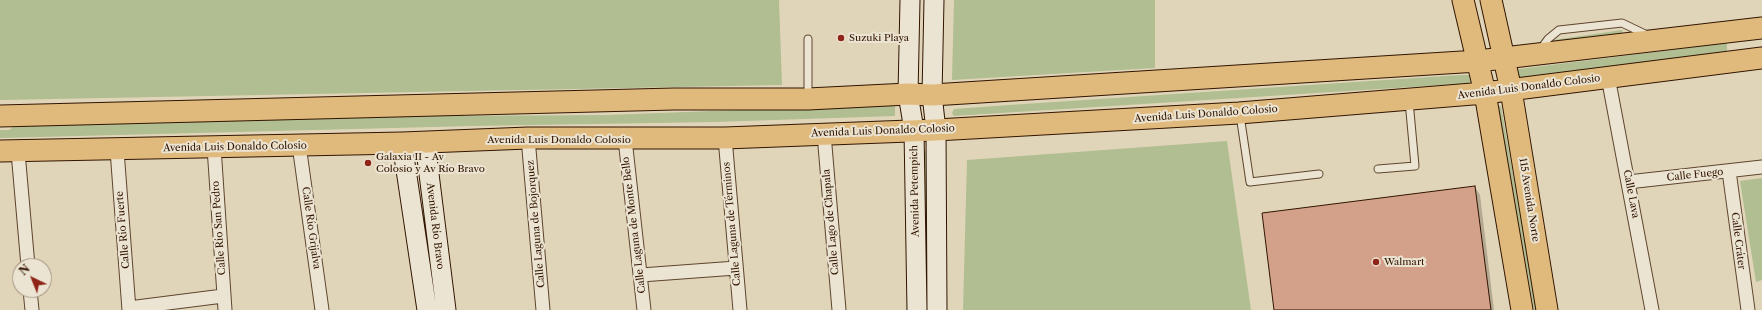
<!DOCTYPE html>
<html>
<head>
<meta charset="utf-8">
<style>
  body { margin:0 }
  #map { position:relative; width:1762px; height:310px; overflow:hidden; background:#e1d5b9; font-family:"Libre Caslon Text",serif }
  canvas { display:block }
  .north { position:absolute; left:12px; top:258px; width:40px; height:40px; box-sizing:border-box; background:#ece4d2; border:1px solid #a1917e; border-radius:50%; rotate:317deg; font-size:11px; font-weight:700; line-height:16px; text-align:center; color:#311500 }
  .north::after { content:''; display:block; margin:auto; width:14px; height:18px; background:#8f2418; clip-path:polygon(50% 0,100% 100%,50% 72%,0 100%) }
</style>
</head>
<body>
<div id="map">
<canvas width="1762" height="310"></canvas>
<div class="north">N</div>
</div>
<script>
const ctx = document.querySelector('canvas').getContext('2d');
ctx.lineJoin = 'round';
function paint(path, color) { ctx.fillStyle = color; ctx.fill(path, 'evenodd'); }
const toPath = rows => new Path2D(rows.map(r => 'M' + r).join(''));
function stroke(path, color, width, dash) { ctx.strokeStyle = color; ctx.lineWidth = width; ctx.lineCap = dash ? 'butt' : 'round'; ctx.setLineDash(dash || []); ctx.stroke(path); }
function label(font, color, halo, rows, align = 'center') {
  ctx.font = font + ' "Libre Caslon Text",serif'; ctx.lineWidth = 4; ctx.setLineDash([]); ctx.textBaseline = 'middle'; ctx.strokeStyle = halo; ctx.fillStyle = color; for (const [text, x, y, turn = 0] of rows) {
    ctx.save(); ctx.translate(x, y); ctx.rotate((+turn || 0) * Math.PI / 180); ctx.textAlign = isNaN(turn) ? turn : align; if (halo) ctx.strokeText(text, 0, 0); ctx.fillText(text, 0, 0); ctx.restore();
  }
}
const green = toPath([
  [0,0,779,0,782,85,0,100],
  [954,0,1155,0,1155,68,952,80],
  [1622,30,1623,35,1554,44,1553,40],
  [1727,43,1727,52,1516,80,1515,71,1519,69],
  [1460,75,1474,75,1475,83,954,116,952,113,954,109,1009,105],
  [895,104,895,116,715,122,472,126,0,138,0,130,9,130,17,124,437,116,607,115],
  [1498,106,1501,106,1537,310,1534,310],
  [1227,141,1251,310,963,310,967,160],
  [925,150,927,153,928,310,926,310,924,152],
  [1762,178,1762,280,1756,282,1740,181]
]);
const shadow = toPath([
  [1475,187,1480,195,1494,310,1275,310]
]);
const building = toPath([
  [1475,186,1491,310,1274,310,1262,213,1475,186]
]);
const lane = toPath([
  [808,39,808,96],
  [1540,50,1548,39,1559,30,1622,23,1647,35],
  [1240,115,1250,182,1319,174],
  [1378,169,1415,166,1409,101]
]);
const street = toPath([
  [1608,77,1652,310],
  [824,134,839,310],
  [528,138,543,310],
  [725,138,740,310],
  [625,139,644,310],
  [299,145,322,310],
  [214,147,225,310],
  [117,150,129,310],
  [18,152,28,266],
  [1729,171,1748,310],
  [1628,182,1762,167],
  [641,275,736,268],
  [30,290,32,310],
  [129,308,223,296]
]);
const secondary = toPath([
  [910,0,908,94,914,130,917,310],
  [934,0,932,95,936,130,937,310],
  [425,142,446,310],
  [402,143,427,310]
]);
const primary = toPath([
  [1463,0,1485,93,1522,310],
  [1491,0,1511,90,1547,310],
  [0,116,674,99,808,99,908,94,932,95,1478,61,1762,28],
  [0,151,402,143,528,138,725,138,936,130,1239,113,1485,93,1762,58]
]);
const markers = [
  [841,38,4,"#8f2418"],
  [368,163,4,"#8f2418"],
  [1376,262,4,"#8f2418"]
];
const poiNames = [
  ["Suzuki Playa",849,38],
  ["Galaxia II - Av",376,157],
  ["Colosio y Av Río Bravo",376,169],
  ["Walmart",1384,262]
];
const streetNames = [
  ["Avenida Luis Donaldo Colosio",1529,87,-7],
  ["Avenida Luis Donaldo Colosio",1206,114,-4],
  ["Avenida Luis Donaldo Colosio",883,131,-2],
  ["Avenida Luis Donaldo Colosio",559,140],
  ["Avenida Luis Donaldo Colosio",235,147,-1],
  ["Calle Fuego",1695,175,-6],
  ["Avenida Petempich",915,191,-91],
  ["Calle Lava",1631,194,79],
  ["115 Avenida Norte",1529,200,81],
  ["Calle Lago de Chapala",831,222,-95],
  ["Calle Laguna de Bojorquez",536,224,-95],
  ["Calle Laguna de Términos",732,224,-95],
  ["Calle Laguna de Monte Bello",634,225,-97],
  ["Avenida Río Bravo",435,226,83],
  ["Calle Río San Pedro",219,228,-94],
  ["Calle Río Grijalva",311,228,82],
  ["Calle Río Fuerte",123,230,-95],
  ["Calle Cráter",1738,241,83]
];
paint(green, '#b0be91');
paint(shadow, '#0003');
paint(building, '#d3a08a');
stroke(building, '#311500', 1);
stroke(lane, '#5d452e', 9);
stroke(street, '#5d452e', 15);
stroke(secondary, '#311500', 21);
stroke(primary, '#311500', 23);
stroke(lane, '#ece4d2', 7);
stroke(street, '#ece4d2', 13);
stroke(secondary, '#ece4d2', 19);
stroke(primary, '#e0ba7c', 21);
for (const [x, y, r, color] of markers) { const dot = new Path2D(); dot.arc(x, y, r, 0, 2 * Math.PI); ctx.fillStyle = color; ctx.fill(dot); stroke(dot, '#ece4d2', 1.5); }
label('10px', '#311500', '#ece4d2', poiNames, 'left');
label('10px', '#311500', '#ece4d2', streetNames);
</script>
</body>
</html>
